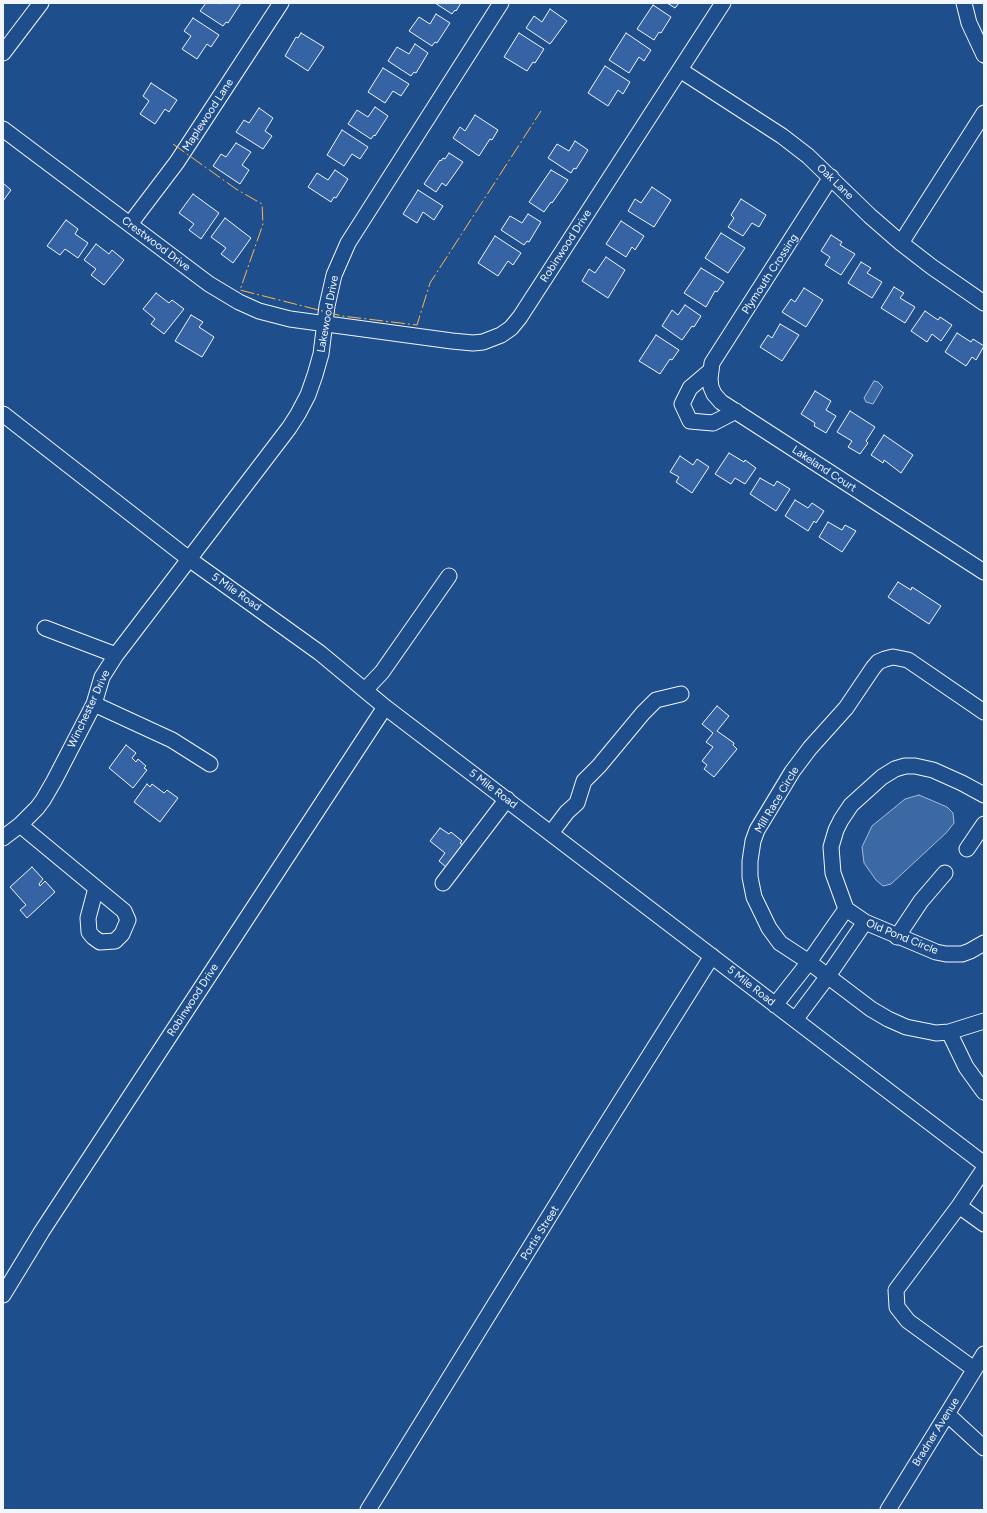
<!DOCTYPE html>
<html>
<head>
<meta charset="utf-8">
<style>
  body { margin:0 }
  #map { position:relative; width:987px; height:1513px; overflow:hidden; background:#1f4e8c; font-family:Figtree,sans-serif }
  canvas { display:block }
  .frame { position:absolute; inset:0; border:4px solid #f2f6ff; pointer-events:none }
</style>
</head>
<body>
<div id="map">
<canvas width="987" height="1513"></canvas>
<div class="frame"></div>
</div>
<script>
const ctx = document.querySelector('canvas').getContext('2d');
ctx.lineJoin = 'round';
function paint(path, color) { ctx.fillStyle = color; ctx.fill(path, 'evenodd'); }
const toPath = rows => new Path2D(rows.map(r => 'M' + r).join(''));
function stroke(path, color, width, dash) { ctx.strokeStyle = color; ctx.lineWidth = width; ctx.lineCap = dash ? 'butt' : 'round'; ctx.setLineDash(dash || []); ctx.stroke(path); }
function label(font, color, halo, rows, align = 'center') {
  ctx.font = font + ' Figtree,sans-serif'; ctx.lineWidth = 3; ctx.setLineDash([]); ctx.textBaseline = 'middle'; ctx.strokeStyle = halo; ctx.fillStyle = color; for (const [text, x, y, turn = 0] of rows) {
    ctx.save(); ctx.translate(x, y); ctx.rotate((+turn || 0) * Math.PI / 180); ctx.textAlign = isNaN(turn) ? turn : align; if (halo) ctx.strokeText(text, 0, 0); ctx.fillText(text, 0, 0); ctx.restore();
  }
}
const water = toPath([
  [874,381,878,382,883,387,873,404,866,402,864,398,874,381],
  [919,795,947,807,953,813,954,823,946,833,891,884,883,886,876,880,864,863,862,847,872,826,905,799,919,795]
]);
const building = toPath([
  [206,3,219,3,221,4,222,3,241,3,228,23,226,22,223,26,200,11,206,3],
  [435,3,461,3,456,11,455,10,452,14,435,3],
  [667,3,679,3,675,8,667,3],
  [653,5,671,17,661,33,659,32,654,40,637,29,653,5],
  [550,9,567,21,550,44,526,28,534,16,542,22,550,9],
  [436,14,450,23,437,43,435,42,432,46,409,31,419,17,430,24,436,14],
  [193,18,219,35,211,47,207,44,197,59,182,49,191,36,184,31,193,18],
  [301,33,324,47,308,71,285,56,296,37,298,38,301,33],
  [519,33,544,49,535,63,533,62,527,71,504,57,519,33],
  [626,33,651,50,644,61,639,57,629,73,609,60,626,33],
  [415,44,428,53,416,73,414,72,411,76,388,61,397,47,409,54,415,44],
  [605,66,630,82,623,94,618,90,608,106,588,93,605,66],
  [383,68,409,84,401,96,393,91,385,103,368,92,383,68],
  [151,83,177,100,169,112,165,109,155,124,140,114,149,101,143,96,151,83],
  [375,107,388,116,375,136,374,135,371,139,348,124,357,110,368,117,375,107],
  [259,108,273,118,265,131,272,136,263,149,236,132,244,120,249,123,259,108],
  [475,115,498,130,492,140,490,139,479,156,453,138,460,127,465,131,475,115],
  [342,130,368,147,360,159,352,154,344,166,327,155,342,130],
  [575,141,588,150,576,169,574,168,571,173,548,158,557,144,569,151,575,141],
  [236,143,251,152,242,165,249,170,240,184,213,166,221,154,226,157,236,143],
  [449,153,463,162,446,186,442,183,436,192,424,184,440,160,441,161,443,158,445,159,449,153],
  [335,170,348,179,336,198,334,197,331,202,308,187,317,173,328,180,335,170],
  [551,170,568,180,552,203,551,202,544,212,529,202,551,170],
  [3,183,11,190,3,201,3,183],
  [652,187,671,200,654,227,628,211,635,199,641,203,652,187],
  [418,190,443,206,434,220,423,212,417,223,403,214,418,190],
  [193,194,219,213,201,239,189,230,194,224,179,213,193,194],
  [741,199,766,215,759,227,752,223,743,236,728,227,734,218,731,215,741,199],
  [528,214,541,222,529,242,527,241,524,245,501,230,510,216,522,223,528,214],
  [225,218,251,238,233,263,221,254,226,248,211,237,225,218],
  [66,220,78,229,75,234,88,243,78,258,65,249,60,255,47,246,66,220],
  [621,221,644,236,635,250,632,247,626,257,606,244,621,221],
  [721,233,745,248,728,273,705,258,721,233],
  [831,235,842,242,840,245,855,254,841,275,825,265,830,257,821,251,831,235],
  [495,236,521,253,513,265,508,261,498,276,478,263,495,236],
  [96,244,109,254,112,250,124,260,104,285,91,275,96,269,84,260,96,244],
  [606,257,625,270,608,298,582,281,589,269,595,273,606,257],
  [861,262,871,268,867,273,882,282,872,298,848,283,861,262],
  [701,268,724,282,717,292,715,291,706,307,684,293,701,268],
  [894,287,904,293,900,298,915,307,905,323,881,308,894,287],
  [804,288,823,300,806,327,782,312,791,299,795,302,804,288],
  [156,293,169,303,172,300,184,309,164,334,151,324,155,319,143,309,156,293],
  [685,305,701,316,694,327,692,326,682,340,662,326,672,310,678,315,685,305],
  [925,311,938,320,940,317,952,325,941,341,932,334,927,342,911,331,925,311],
  [191,315,203,322,199,327,214,337,202,357,175,341,191,315],
  [780,324,799,335,782,361,760,347,768,335,772,338,780,324],
  [957,333,971,342,973,339,984,346,976,360,972,357,966,366,945,352,957,333],
  [656,335,679,350,672,360,670,359,660,374,639,361,656,335],
  [815,391,831,401,826,410,836,416,826,433,814,426,815,423,801,414,815,391],
  [850,411,875,427,866,441,868,443,860,454,848,447,852,441,837,432,850,411],
  [884,435,913,455,901,473,884,460,883,463,871,455,884,435],
  [729,453,744,462,745,460,756,468,745,484,735,478,731,484,715,474,729,453],
  [680,456,693,465,697,459,709,467,692,493,676,482,679,477,670,472,680,456],
  [760,478,774,486,777,481,790,489,776,511,750,494,760,478],
  [795,500,808,508,812,503,824,511,816,523,814,521,808,531,785,516,795,500],
  [828,522,842,530,845,525,856,531,842,552,819,537,828,522],
  [898,582,911,590,912,587,941,606,929,624,888,597,898,582],
  [717,706,729,716,717,731,734,743,733,745,737,749,714,777,704,769,707,765,702,761,713,747,706,742,713,733,702,724,717,706],
  [126,745,136,753,132,758,136,762,138,759,146,766,144,768,147,770,133,788,109,768,126,745],
  [147,784,150,787,152,784,164,793,167,790,178,798,160,822,134,802,147,784],
  [440,828,449,834,451,832,462,841,460,843,463,845,446,867,439,861,445,853,430,841,440,828],
  [32,867,43,879,39,884,40,886,45,881,55,892,27,918,20,910,26,905,10,887,32,867]
]);
const minor = toPath([
  [964,3,969,23,984,55],
  [3,53,41,3],
  [680,70,782,136,808,156,870,216,901,243,932,267,984,303],
  [3,129,209,284,239,302,259,311,290,319,452,341,473,343,483,342,501,335,511,328,520,317,723,3],
  [831,177,712,363,710,379,711,387,714,394,721,402,984,572],
  [130,224,177,162,281,3],
  [901,243,984,113],
  [710,371,690,388,682,404,690,421,713,423,736,411],
  [3,414,189,559,320,653,385,707,984,1164],
  [45,628,116,655],
  [365,690,382,672,449,576],
  [94,704,172,740,210,764],
  [984,712,908,660,893,657,885,659,878,662,873,668,846,708,810,748,792,772,757,830,753,841,750,861,750,877,754,897,769,928,780,943,809,962,871,1009,888,1019,906,1027,936,1033,949,1032,984,1021],
  [984,795,962,783,933,770,915,766,905,766,895,769,882,777,851,805,841,820,836,830,831,847,833,873,846,909,865,922,936,952,946,954,962,954,970,951,984,943],
  [20,825,124,911,128,920,122,934,115,941,100,942,93,937,89,932,88,918,96,888],
  [551,833,567,812,577,803,584,781,599,766,643,713,656,700,681,694],
  [3,838,20,825,37,808,43,800,54,781,94,704,102,677,116,655,289,428,298,414,308,395,315,375,321,354,327,306,334,275,348,243,501,3],
  [967,849,984,824],
  [443,883,507,799],
  [897,937,921,901,945,873],
  [775,1005,809,962,846,909],
  [795,1020,828,976,865,922],
  [949,1032,966,1067,984,1092],
  [959,1206,984,1224],
  [3,1295,42,1231,385,707],
  [974,1369,908,1321,897,1307,896,1290,959,1206,984,1169],
  [947,1414,984,1448],
  [368,1510,592,1147,712,956],
  [888,1510,984,1354]
]);
const power = toPath([
  [173,144,236,189,262,204,263,224,240,290,342,316,417,325,430,283,541,111]
]);
const streetNames = [
  ["Maplewood Lane",208,115,-57],
  ["Oak Lane",835,182,44],
  ["Crestwood Drive",156,244,37],
  ["Robinwood Drive",566,246,-57],
  ["Plymouth Crossing",770,274,-57],
  ["Lakewood Drive",328,314,-80],
  ["Lakeland Court",824,469,33],
  ["5 Mile Road",236,592,35],
  ["Winchester Drive",89,709,-65],
  ["5 Mile Road",493,789,37],
  ["Mill Race Circle",777,800,-59],
  ["Old Pond Circle",902,937,22],
  ["5 Mile Road",751,986,38],
  ["Robinwood Drive",193,1000,-57],
  ["Portis Street",540,1233,-58],
  ["Bradner Avenue",936,1432,-58]
];
paint(water, '#3b69a3');
stroke(water, '#a8bbd7', 1);
paint(building, '#3563a3');
stroke(building, '#f2f6ff', 1);
stroke(minor, '#f2f6ff', 17);
stroke(minor, '#1f4e8c', 15);
stroke(power, '#ffb74d', 1, [14, 3, 2, 3]);
label('11px', '#f2f6ff', '#1f4e8c', streetNames);
</script>
</body>
</html>
